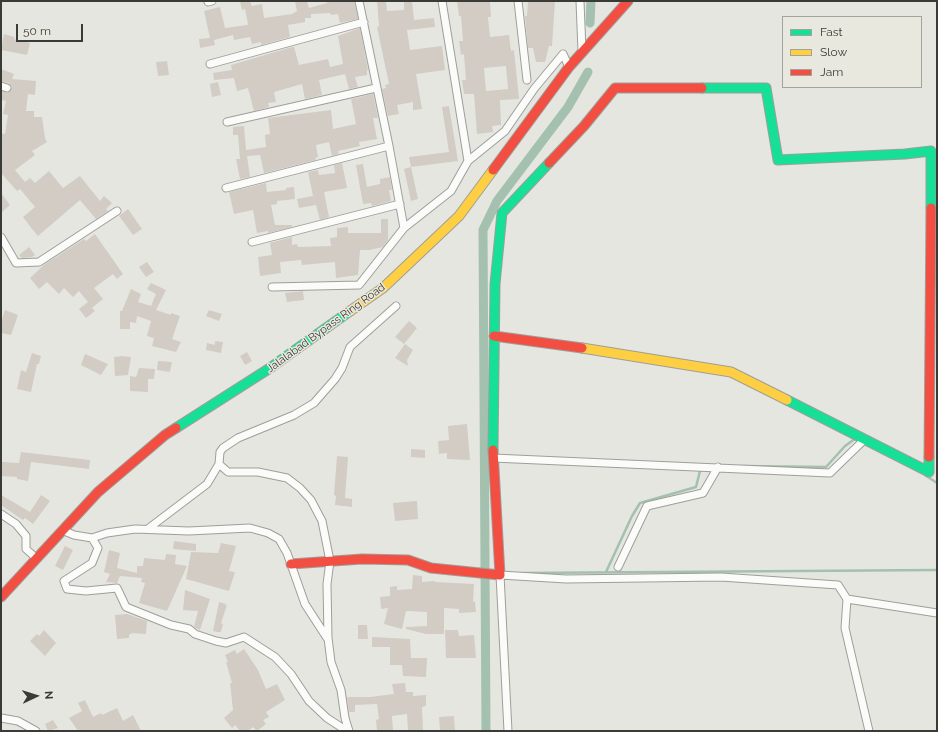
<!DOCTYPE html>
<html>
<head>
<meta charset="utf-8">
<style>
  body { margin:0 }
  #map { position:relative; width:938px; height:732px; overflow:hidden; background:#e6e6e1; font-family:Raleway,sans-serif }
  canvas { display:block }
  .frame { position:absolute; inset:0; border:2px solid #3a3a36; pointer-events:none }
  .legend { position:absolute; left:782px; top:16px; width:140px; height:72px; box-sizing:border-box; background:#e9e8de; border:1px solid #a3a29b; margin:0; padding:5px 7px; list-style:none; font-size:12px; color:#3a3a36 }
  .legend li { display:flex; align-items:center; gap:8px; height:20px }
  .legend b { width:20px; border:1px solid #a3a29b }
  .north { position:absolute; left:16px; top:676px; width:40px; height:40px; -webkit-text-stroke:3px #e9e8de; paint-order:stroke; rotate:86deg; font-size:11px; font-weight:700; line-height:16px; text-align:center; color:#3a3a36 }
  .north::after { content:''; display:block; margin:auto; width:14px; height:18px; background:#3a3a36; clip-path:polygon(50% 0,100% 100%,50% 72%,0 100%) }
  .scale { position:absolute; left:16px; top:24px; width:67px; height:18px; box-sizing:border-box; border:2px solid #3a3a36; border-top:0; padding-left:5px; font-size:12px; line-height:14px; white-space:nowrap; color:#3a3a36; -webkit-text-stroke:3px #e9e8de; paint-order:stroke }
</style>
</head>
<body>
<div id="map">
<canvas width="938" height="732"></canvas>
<div class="frame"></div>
<ul class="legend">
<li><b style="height:5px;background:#16e098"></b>Fast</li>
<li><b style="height:5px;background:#ffcf43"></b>Slow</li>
<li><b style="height:5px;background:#f24e42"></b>Jam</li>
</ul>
<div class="north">N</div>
<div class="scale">50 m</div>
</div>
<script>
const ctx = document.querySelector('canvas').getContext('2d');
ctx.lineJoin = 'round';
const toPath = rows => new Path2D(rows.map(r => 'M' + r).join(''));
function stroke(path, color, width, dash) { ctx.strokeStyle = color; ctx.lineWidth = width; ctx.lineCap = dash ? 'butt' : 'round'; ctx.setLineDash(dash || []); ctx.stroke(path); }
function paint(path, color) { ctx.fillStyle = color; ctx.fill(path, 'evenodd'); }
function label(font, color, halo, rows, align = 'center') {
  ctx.font = font + ' Raleway,sans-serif'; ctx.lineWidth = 3; ctx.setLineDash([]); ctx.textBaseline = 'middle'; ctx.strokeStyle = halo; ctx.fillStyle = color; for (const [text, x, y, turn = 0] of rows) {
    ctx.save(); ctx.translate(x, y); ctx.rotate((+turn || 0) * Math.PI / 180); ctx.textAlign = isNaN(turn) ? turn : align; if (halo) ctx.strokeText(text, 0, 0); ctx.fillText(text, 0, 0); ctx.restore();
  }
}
const stream = toPath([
  [743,466,826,467,845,446,856,438],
  [925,475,937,483],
  [606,572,632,516,640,503,696,487,701,467],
  [521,573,937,570]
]);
const canal = toPath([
  [590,23,591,1],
  [486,731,483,230,497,201,568,107,588,72]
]);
const building = toPath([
  [240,1,250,1,252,6,262,4,264,18,292,14,297,11,295,1,307,1,309,8,327,3,327,1,354,1,358,19,340,23,338,14,331,15,330,13,311,14,311,18,305,18,305,22,288,25,290,37,261,45,261,42,252,44,250,37,234,40,233,35,214,40,215,45,200,48,199,39,210,38,204,11,220,7,225,28,247,25,248,24,245,9,242,10],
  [377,1,386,1,387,11,404,10,404,1,412,1,414,20,434,18,435,27,407,30,410,50,442,46,445,70,416,74,422,109,413,110,413,102,397,105,399,114,388,116,382,89,386,88,385,85,389,84,377,27,379,26],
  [457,1,490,1,491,17,488,17,490,37,509,35,511,51,514,50,519,99,500,100,501,125,492,126,493,132,477,134,474,94,464,94,462,80,466,80,464,54,461,55,459,41,463,41,461,16,459,16],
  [506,66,508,89,486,91,484,68],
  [528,1,555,1,552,46,549,46,545,62,536,62,533,48,528,48,525,16,527,16],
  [360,28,368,70,367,70,367,75,355,77,358,87,349,89,345,74,319,80,322,95,305,99,302,84,274,92,276,102,268,103,269,107,254,111,248,88,237,91,234,78,214,80,213,73,232,70,231,65,292,47,294,47,299,65,328,59,330,67,343,64,338,36],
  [4,34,15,37,14,39,30,43,27,55,1,50],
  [167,61,169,75,158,76,156,62],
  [1,69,14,74,12,79,36,81,35,95,28,94,26,111,34,111,34,117,42,117,45,138,47,142,32,151,35,155,15,170,25,182,30,178,35,183,49,171,63,188,80,176,100,201,104,196,112,203,106,209,108,211,96,219,80,200,38,236,32,229,23,217,35,207,20,189,17,191,1,173,1,133,5,134,8,115,3,114,6,101,1,100,1,91,8,93,12,87,9,83,1,81],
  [218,82,221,95,212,97,210,84],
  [373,94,378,118,373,118,377,139,359,142,360,146,338,151,339,154,332,156,329,142,316,145,318,157,315,158,316,160,264,173,260,155,247,156,250,177,240,179,236,159,240,159,238,135,233,135,233,127,244,126,246,150,266,147,265,135,270,134,268,118,331,110,333,129,356,124,351,99],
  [449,106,458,161,411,167,409,157,449,152,442,107],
  [342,163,347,188,324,192,329,217,320,220,316,205,299,208,297,199,313,196,308,172,318,170,319,175,335,173,334,165],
  [363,164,367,187,380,184,380,179,390,177,392,190,389,190,391,201,372,206,371,203,363,204,356,165],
  [411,167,418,199,411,201,404,169],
  [266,183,267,192,286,190,286,188,294,187,295,199,277,201,277,204,271,205,275,225,292,225,292,227,268,233,268,231,257,233,253,210,234,214,229,192],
  [1,193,10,205,1,213],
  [128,209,142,229,133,235,119,216],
  [381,219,388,219,388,240,383,247,369,250,360,250,358,275,336,278,335,262,302,265,301,260,280,262,281,273,260,276,258,257,272,255,270,243,292,237,292,245,297,244,298,247,331,246,330,238,337,237,337,228,348,227,348,233,381,233],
  [95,234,123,274,117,279,113,274,94,288,103,299,92,308,95,311,86,318,79,309,88,302,79,291,73,297,64,288,59,294,47,282,39,289,30,278,45,264,84,239,86,241],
  [29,247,35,255,32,257,22,258,19,255],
  [147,262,154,272,146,277,139,267],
  [151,283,166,290,156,310,171,315,171,313,180,316,172,339,181,342,176,352,152,346,154,338,147,336,151,321,137,316,136,323,130,322,130,329,120,329,120,311,122,311,131,289,141,294,138,302,151,306,156,294,147,289],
  [303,291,304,300,287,302,285,293],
  [5,310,18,315,11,335,1,333,1,323],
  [209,310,222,314,219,321,206,316],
  [409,321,417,328,404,344,395,337],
  [215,341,223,342,221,353,206,350,207,343,215,345],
  [405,344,413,350,407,360,408,366,395,358],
  [247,352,252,361,245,365,240,356],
  [32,353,41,356,39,364,37,364,31,392,17,389,21,370,26,372],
  [85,354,108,364,101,375,81,365],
  [122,356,131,357,128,375,115,376,114,357],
  [158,361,172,362,170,372,157,370],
  [139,368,155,369,154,379,148,379,148,392,130,391,130,376,136,377],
  [467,424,470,460,447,459,447,453,439,454,438,441,449,440,448,426],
  [411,449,425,450,425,458,411,457],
  [21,452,90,460,89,469,31,462,28,481,17,479,17,477,1,476,2,462,19,463],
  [337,456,348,457,345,498,352,499,352,507,335,505,336,496,334,495],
  [1,495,30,512,41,495,50,501,33,524,25,518,23,520,1,505],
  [417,501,418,519,395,521,393,503],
  [174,541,196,544,196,551,173,549],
  [221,543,236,546,229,571,235,572,229,591,186,579,191,552,218,553],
  [65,546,73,550,63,570,55,566],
  [109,550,120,553,117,568,137,573,137,566,143,566,144,558,165,560,166,554,176,555,175,564,187,566,167,611,139,603,145,583,141,582,142,578,120,576,117,583,106,582,110,574,104,572],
  [413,575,422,576,422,582,435,581,435,582,474,584,473,602,475,601,476,612,459,613,459,609,444,608,444,634,426,634,406,629,406,627,427,626,427,612,406,611,402,629,384,624,388,608,381,609,380,597,390,596,390,587,397,586,397,590,412,589],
  [185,590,210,599,200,630,194,627,198,611,183,610],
  [219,602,226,604,225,606,227,605,221,623,223,624,221,632,217,632,213,631],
  [127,614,147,621,146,634,132,633,129,635,129,638,117,639,115,615],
  [358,625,367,625,368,639,358,639],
  [44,630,56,643,45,656,30,641,37,634,39,636],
  [445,630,458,630,459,636,474,635,476,658,446,658],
  [372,637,410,639,411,658,427,658,426,677,403,676,402,665,390,665,390,647,372,647],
  [244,649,258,670,266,689,277,684,285,700,266,712,269,717,263,720,266,724,257,731,253,727,248,731,240,731,235,725,232,728,224,718,233,710,230,683,232,683,226,662,228,662,225,655,235,650,237,654],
  [405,683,406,692,413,692,413,696,426,695,426,706,422,707,423,731,408,731,407,714,392,716,393,731,377,731,376,720,379,719,377,704,355,705,355,712,349,712,347,697,370,697,394,694,392,684],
  [85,700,93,717,101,713,102,715,117,708,123,721,133,715,141,731,78,731,69,718,82,711,78,703],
  [454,716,455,731,440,731,439,717],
  [53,720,58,728,48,731,45,724]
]);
const street = toPath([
  [359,1,389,146,404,228],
  [442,1,468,161],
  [518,1,527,80],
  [580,1,582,51],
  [208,2,212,1],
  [210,64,364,22],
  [1,86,7,88],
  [227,122,376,88],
  [226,188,389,146],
  [1,237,16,263,39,262,117,211],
  [252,242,400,204],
  [272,287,359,285,404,228,451,191,468,161,505,131,534,89,563,54,569,67],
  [493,458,830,473,864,440],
  [219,464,228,472,258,472,287,478,300,488,311,500,322,521,330,561,327,584,328,638,331,662,341,690,345,718,349,731],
  [1,514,16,524,26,536,26,549,36,558],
  [149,528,207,484,219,464,220,452,223,448,238,438,294,415,314,403,335,379,342,368,350,347,396,306],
  [62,530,74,535,92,538,98,548,92,563,64,581,67,589,86,591,117,588,126,607,171,625,189,629,195,634,216,641,226,643,244,637,275,657,291,674,309,701,327,718,347,731],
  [92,538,107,533,135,529,189,531,250,528,268,533,279,539,287,553,305,604,327,638],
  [618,567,647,506,703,493,718,467],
  [847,599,845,628,869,731],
  [1,718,18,721,36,731],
  [508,731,500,575,566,579,721,577,838,585,847,599,937,613]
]);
const fast = toPath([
  [702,88,766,88,778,160,905,154,931,151,931,208],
  [787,400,929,472,929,457],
  [176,428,270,368,350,311],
  [493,450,495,284,502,213,549,163]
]);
const slow = toPath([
  [350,311,383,288,459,216,493,170],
  [582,348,731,372,787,400]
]);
const jam = toPath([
  [549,163,584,126,615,88,702,88],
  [493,170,569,67,628,1],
  [494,336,582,348],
  [929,457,931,208],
  [291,564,362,559,408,560,431,568,500,575,493,450],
  [1,597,98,492,165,435,176,428]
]);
const streetNames = [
  ["Jalalabad Bypass Ring Road",326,328,-36]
];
stroke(stream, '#a4c0af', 2.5);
stroke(canal, '#a4c0af', 9);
paint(building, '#d2ccc4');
stroke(street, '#9e9e9a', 9);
stroke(fast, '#9e9e9a', 11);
stroke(slow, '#9e9e9a', 11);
stroke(jam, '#9e9e9a', 11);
stroke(street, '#fbfbfa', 7);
stroke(fast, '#16e098', 9);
stroke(slow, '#ffcf43', 9);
stroke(jam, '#f24e42', 9);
label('11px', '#3a3a36', '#e9e8de', streetNames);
</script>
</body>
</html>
